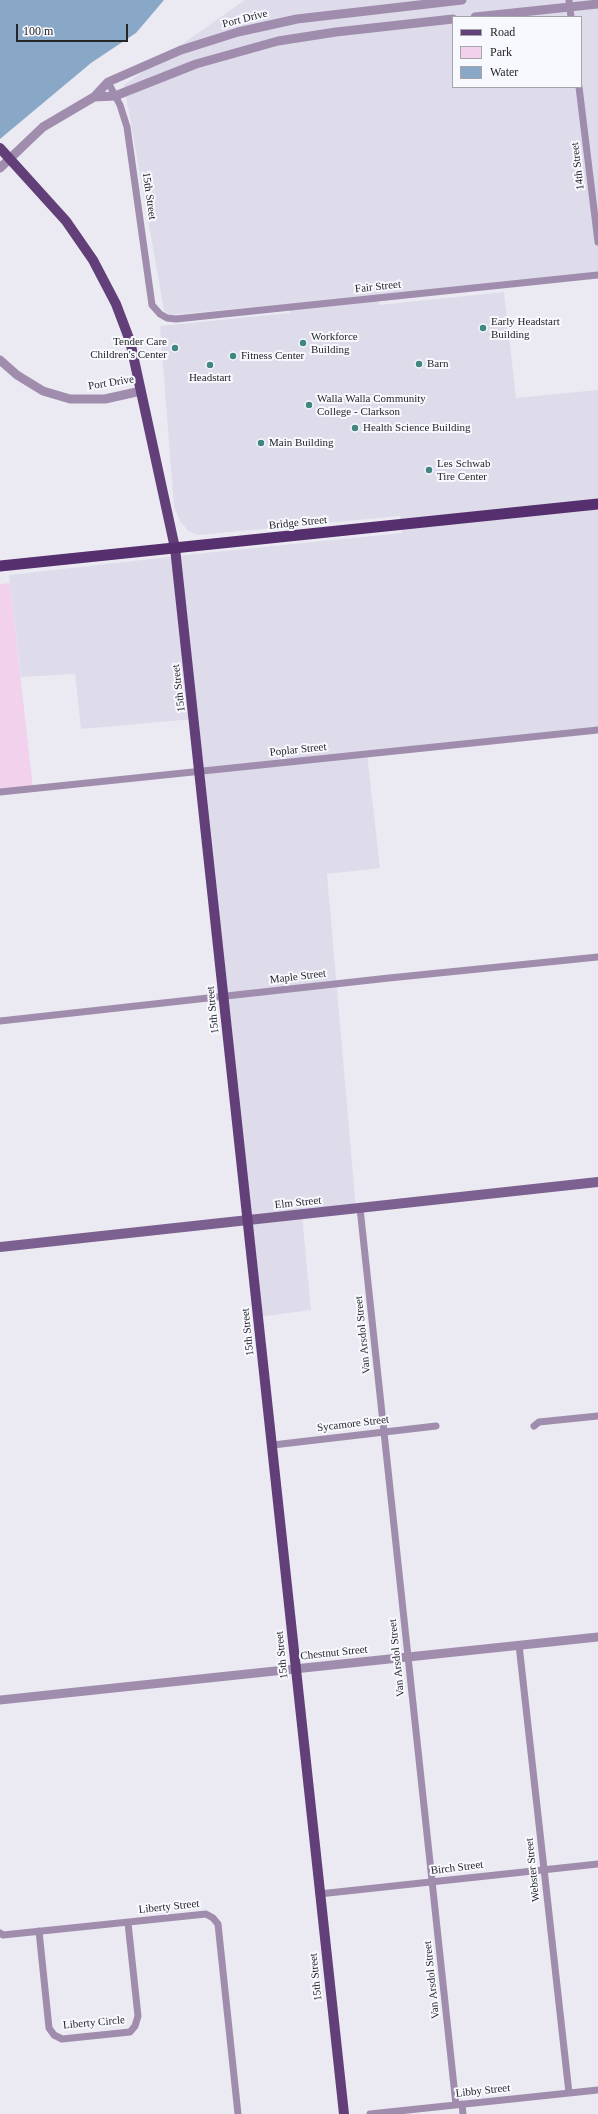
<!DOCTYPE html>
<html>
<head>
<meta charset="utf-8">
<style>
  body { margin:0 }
  #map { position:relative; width:598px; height:2114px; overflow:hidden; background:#ebeaf2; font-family:Georgia,serif }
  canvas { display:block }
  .legend { position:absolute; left:452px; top:16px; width:130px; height:72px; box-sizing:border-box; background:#f8f8ff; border:1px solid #a4a4a9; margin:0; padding:5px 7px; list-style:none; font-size:12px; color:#262628 }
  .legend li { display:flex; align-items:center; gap:8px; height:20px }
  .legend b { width:20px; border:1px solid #a4a4a9 }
  .scale { position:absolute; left:16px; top:24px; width:112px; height:18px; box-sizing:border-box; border:2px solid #262628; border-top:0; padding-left:5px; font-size:12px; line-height:14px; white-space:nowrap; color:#262628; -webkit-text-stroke:3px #f8f8ff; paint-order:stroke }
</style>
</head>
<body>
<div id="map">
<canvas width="598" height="2114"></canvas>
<ul class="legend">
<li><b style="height:5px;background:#623f78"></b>Road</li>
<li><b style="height:11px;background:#f2d1ed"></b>Park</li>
<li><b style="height:11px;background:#89a8c7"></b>Water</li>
</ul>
<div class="scale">100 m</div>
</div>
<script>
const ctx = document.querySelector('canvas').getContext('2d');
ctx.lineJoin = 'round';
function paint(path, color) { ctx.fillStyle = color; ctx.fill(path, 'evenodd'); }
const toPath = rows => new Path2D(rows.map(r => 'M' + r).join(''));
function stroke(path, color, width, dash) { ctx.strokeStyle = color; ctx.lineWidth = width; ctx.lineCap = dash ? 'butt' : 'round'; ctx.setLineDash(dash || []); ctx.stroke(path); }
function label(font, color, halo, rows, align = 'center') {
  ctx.font = font + ' Georgia,serif'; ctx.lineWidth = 4; ctx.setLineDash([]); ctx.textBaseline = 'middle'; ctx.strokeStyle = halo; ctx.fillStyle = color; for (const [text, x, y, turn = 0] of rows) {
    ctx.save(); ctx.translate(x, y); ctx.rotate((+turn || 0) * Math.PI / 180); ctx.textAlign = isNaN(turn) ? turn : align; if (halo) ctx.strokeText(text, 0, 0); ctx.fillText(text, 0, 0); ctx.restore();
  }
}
const built = toPath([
  [245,0,598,0,598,275,378,296,379,305,504,292,516,398,598,390,598,730,367,754,380,868,327,874,356,1209,302,1215,311,1310,258,1317,194,719,81,729,75,674,21,677,9,575,204,553,402,533,400,516,198,535,188,531,180,521,174,507,160,326,290,313,289,304,169,315,164,310,124,85],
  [453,17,581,17,581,87,453,87]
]);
const green = toPath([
  [10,583,33,789,0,792,0,584]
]);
const water = toPath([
  [0,0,164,0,136,33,91,63,0,139]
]);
const minor = toPath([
  [569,0,571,17],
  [108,82,120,105,127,127,152,305,160,314,167,318,176,319,598,275],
  [579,87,598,242],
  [0,792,598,730],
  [0,1021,389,978,598,957],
  [360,1208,456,2105],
  [534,1426,539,1422,598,1416],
  [273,1445,436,1426],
  [519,1645,569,2093],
  [319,1894,598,1864],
  [39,1931,49,2028,54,2035,62,2039,130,2032,135,2026,138,2016,128,1923],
  [0,1933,3,1935,206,1914,213,1918,218,1924,238,2114],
  [462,2104,463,2114],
  [370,2114,598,2090]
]);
const tertiary = toPath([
  [475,17,598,4],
  [94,97,115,96,196,64,278,41,336,32,453,19],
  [0,168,43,127,94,97,108,82,181,50,238,32,297,19,462,0],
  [0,360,17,375,43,391,70,399,105,399,141,391],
  [0,1700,598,1637]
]);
const secondary = toPath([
  [0,1247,598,1182]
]);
const primary = toPath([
  [0,148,66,221,93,260,116,304,130,341,175,548,344,2114]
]);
const trunk = toPath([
  [0,566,598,504]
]);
const markers = [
  [483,328,4,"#418781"],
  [303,343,4,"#418781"],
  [175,348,4,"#418781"],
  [233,356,4,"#418781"],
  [419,364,4,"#418781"],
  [210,365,4,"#418781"],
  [309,405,4,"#418781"],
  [355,428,4,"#418781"],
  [261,443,4,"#418781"],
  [429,470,4,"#418781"]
];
const streetNames = [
  ["Port Drive",245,19,-14],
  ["14th Street",578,166,-97],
  ["15th Street",149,196,82],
  ["Fair Street",378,287,-6],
  ["Port Drive",111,383,-9],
  ["Bridge Street",298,523,-6],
  ["15th Street",179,688,-97],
  ["Poplar Street",298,750,-6],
  ["Maple Street",298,977,-7],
  ["15th Street",213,1010,-96],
  ["Elm Street",298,1203,-6],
  ["15th Street",248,1332,-96],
  ["Van Arsdol Street",363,1335,-96],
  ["Sycamore Street",353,1424,-7],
  ["Chestnut Street",334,1653,-6],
  ["15th Street",282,1655,-96],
  ["Van Arsdol Street",397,1658,-96],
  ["Birch Street",457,1868,-7],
  ["Webster Street",533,1870,-96],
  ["Liberty Street",169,1907,-6],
  ["15th Street",316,1977,-96],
  ["Van Arsdol Street",432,1980,-96],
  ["Liberty Circle",94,2023,-5],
  ["Libby Street",483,2091,-6]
];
const poiNames = [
  ["Early Headstart",491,322],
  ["Building",491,335],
  ["Workforce",311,337],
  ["Building",311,350],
  ["Tender Care",167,342,"right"],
  ["Children's Center",167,355,"right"],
  ["Fitness Center",241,356],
  ["Barn",427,364],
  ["Headstart",210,378,"center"],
  ["Walla Walla Community",317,399],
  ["College - Clarkson",317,412],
  ["Health Science Building",363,428],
  ["Main Building",269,443],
  ["Les Schwab",437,464],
  ["Tire Center",437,477]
];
paint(built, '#dedceb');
paint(green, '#f2d1ed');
paint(water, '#89a8c7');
stroke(minor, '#a08dae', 7);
stroke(tertiary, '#a08dae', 9);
stroke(secondary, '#7c608f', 10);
stroke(primary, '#623f78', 10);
stroke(trunk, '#56306e', 11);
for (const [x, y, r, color] of markers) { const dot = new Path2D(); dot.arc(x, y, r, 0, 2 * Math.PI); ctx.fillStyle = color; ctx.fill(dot); stroke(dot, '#f8f8ff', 1.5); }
label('11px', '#262628', '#f8f8ff', streetNames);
label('11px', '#262628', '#f8f8ff', poiNames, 'left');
</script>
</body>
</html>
